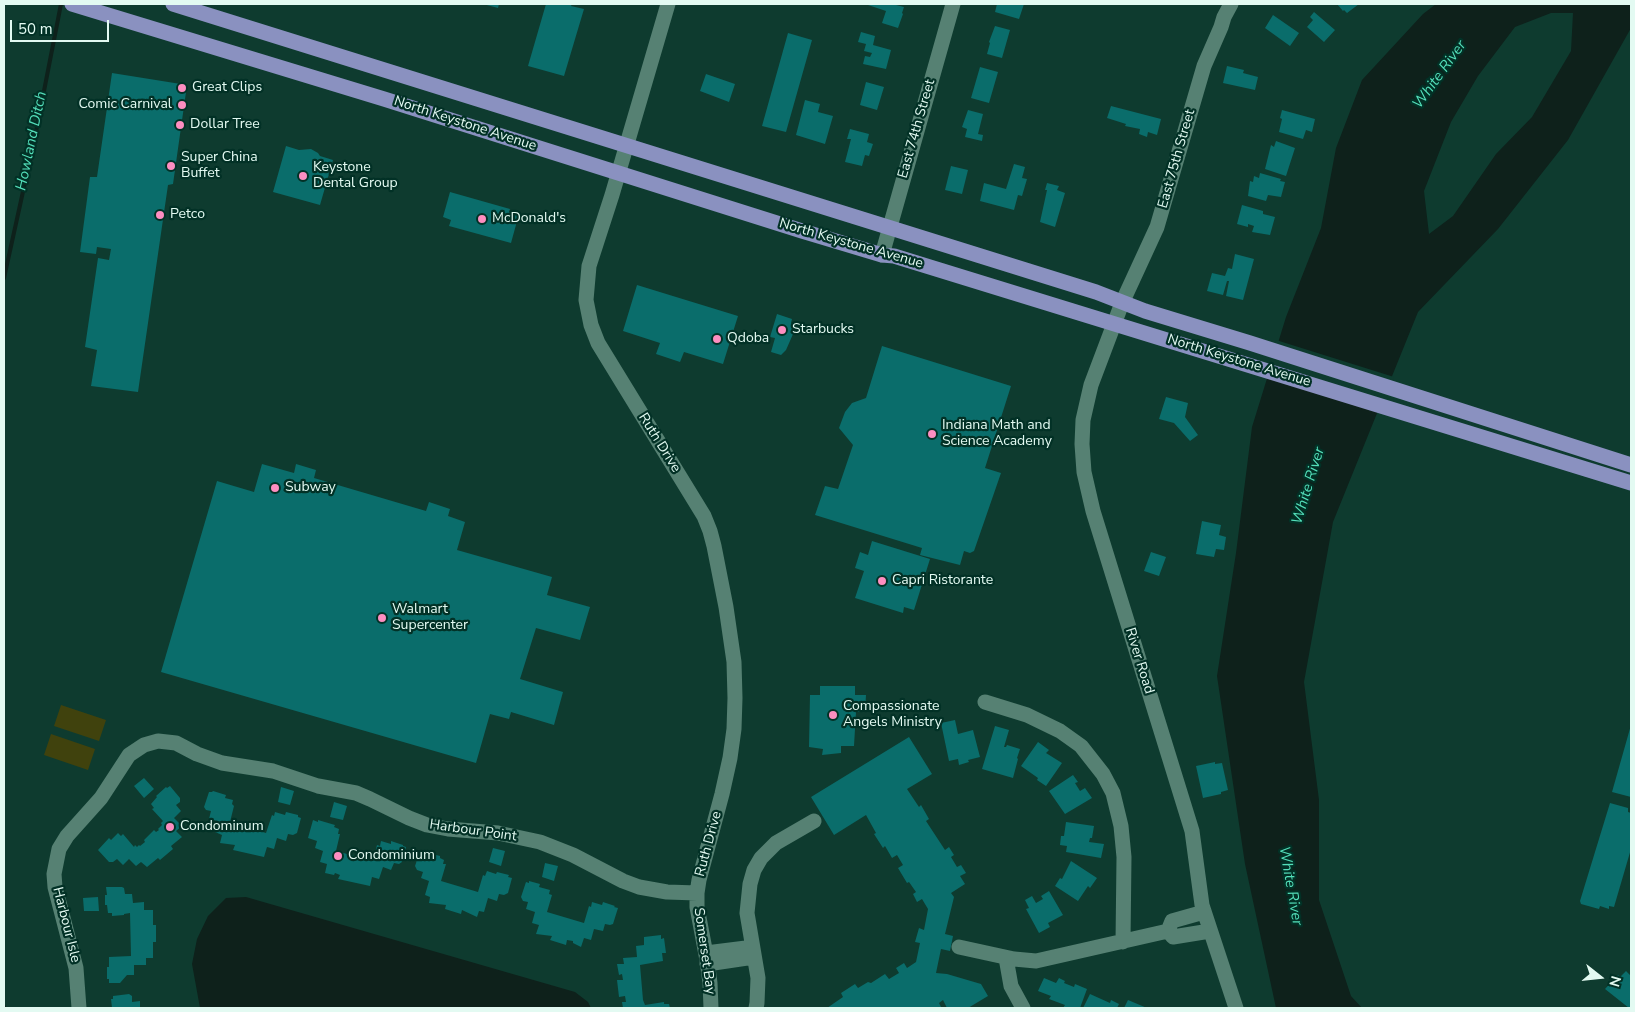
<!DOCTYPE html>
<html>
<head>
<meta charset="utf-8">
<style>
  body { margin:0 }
  #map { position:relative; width:1635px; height:1012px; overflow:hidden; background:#0e3b2f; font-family:"Nunito Sans",sans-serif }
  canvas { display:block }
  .frame { position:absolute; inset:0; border:5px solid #e3faf2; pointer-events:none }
  .north { position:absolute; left:1575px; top:952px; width:50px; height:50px; -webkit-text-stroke:4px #023126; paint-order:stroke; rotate:106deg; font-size:14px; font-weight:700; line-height:20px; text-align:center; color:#e3faf2 }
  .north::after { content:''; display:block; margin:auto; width:18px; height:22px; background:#e3faf2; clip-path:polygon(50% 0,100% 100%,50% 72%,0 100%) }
  .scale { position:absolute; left:10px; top:20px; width:99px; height:22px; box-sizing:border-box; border:2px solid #e3faf2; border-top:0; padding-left:6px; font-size:15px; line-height:18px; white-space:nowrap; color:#e3faf2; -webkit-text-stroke:4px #023126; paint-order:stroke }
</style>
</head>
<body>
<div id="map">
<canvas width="1635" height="1012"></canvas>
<div class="frame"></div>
<div class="north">N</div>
<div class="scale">50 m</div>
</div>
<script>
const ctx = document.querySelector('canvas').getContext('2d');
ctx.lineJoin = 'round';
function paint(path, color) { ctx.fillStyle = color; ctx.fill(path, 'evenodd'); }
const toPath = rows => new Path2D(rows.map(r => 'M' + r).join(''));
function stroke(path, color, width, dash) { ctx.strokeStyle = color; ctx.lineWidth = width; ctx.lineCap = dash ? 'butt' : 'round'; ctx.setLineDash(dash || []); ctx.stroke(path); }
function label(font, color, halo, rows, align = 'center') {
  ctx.font = font + ' "Nunito Sans",sans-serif'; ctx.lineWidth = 4.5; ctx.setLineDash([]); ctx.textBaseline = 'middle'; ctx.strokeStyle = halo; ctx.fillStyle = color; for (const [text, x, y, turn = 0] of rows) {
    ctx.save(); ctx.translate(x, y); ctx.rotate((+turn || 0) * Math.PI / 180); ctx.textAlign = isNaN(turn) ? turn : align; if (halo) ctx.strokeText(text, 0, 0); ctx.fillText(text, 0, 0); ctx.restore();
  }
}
const green = toPath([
  [61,705,106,720,99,741,54,726],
  [51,734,95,749,88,770,44,755]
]);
const water = toPath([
  [1436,4,1631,4,1631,28,1568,140,1498,229,1418,312,1333,522,1304,682,1319,800,1319,900,1351,996,1362,1008,1276,1008,1245,864,1217,676,1236,553,1252,427,1286,317,1321,228,1336,148,1362,80,1423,14],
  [1551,13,1573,13,1571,51,1532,117,1496,154,1453,216,1429,234,1424,191,1451,122,1478,76,1515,27],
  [246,897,575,992,588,1002,591,1008,200,1008,192,964,197,939,208,916,226,898]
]);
const pier = toPath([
  [1276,340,1394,377,1380,413,1265,377]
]);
const stream = toPath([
  [4,278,35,137,61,4],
  [4,1007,4,1008]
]);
const building = toPath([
  [483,4,499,4,498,8],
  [546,4,572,4,571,6,584,9,564,76,528,66],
  [865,4,892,4,904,7,902,13,903,14,898,28,882,23,886,11],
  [997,4,1024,4,1019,19,995,12],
  [1337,4,1359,4,1347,13,1344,10,1343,11],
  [1314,12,1335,30,1324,42,1307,27,1313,20,1310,17],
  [1273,15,1299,33,1290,46,1265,28],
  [995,26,1010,30,1002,58,987,54,990,43,989,42],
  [861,32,875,36,873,45,891,50,886,69,863,64,865,56,870,57,872,53,864,51,866,44,858,42],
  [788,33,812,40,786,132,762,126],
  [1227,66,1244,70,1243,73,1258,77,1255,90,1223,83],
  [980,67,998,72,989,103,971,98],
  [112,73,187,85,173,184,168,185,138,392,91,386,97,350,85,347,98,258,109,260,111,249,97,247,96,254,80,252,90,177,97,177],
  [706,74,735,84,729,102,700,91],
  [866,82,884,87,877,110,860,105],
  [805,100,820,104,818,112,833,116,825,144,796,135],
  [1111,106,1161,119,1157,135,1148,132,1147,137,1139,134,1140,129,1125,126,1126,124,1107,118],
  [968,110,983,114,978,134,983,135,982,141,965,137,967,129,962,127],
  [1282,110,1315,119,1312,132,1306,130,1303,139,1279,132,1282,119,1280,118],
  [850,129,869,134,867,142,873,144,869,156,865,155,862,166,845,162,851,139,847,139],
  [1276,141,1295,148,1286,176,1265,169,1271,145,1274,147],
  [286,146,299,150,311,149,318,153,320,156,333,160,320,205,273,192],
  [1014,164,1025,167,1022,178,1027,179,1022,196,1018,195,1014,210,980,201,984,183,1006,189],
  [951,166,968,170,962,194,945,190],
  [1260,173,1281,179,1280,181,1285,182,1281,197,1268,195,1266,201,1248,196,1250,181,1253,182,1254,176,1259,178],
  [1047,183,1059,186,1057,190,1065,193,1055,227,1040,222,1047,190,1045,190],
  [450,192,510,209,509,212,519,214,511,243,449,226,451,220,443,217],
  [1242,205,1263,211,1263,214,1275,217,1270,235,1252,232,1254,226,1248,224,1248,227,1237,224],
  [1235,254,1254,259,1243,300,1226,296,1229,281,1227,281,1223,295,1207,291,1212,273,1225,276,1228,268,1232,269],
  [637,285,738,316,723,364,684,352,680,362,656,354,660,343,623,331],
  [777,314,792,319,791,323,797,325,786,350,781,355,771,352,775,338,770,337],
  [882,346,1011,386,985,468,1001,473,974,551,970,553,964,551,960,565,920,555,922,548,815,515,825,486,838,489,853,445,839,428,845,412,852,403,866,398],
  [1166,397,1188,403,1185,417,1198,435,1190,441,1174,423,1159,419],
  [262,464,294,473,296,464,316,470,314,478,426,511,429,502,450,509,448,516,465,522,457,550,552,577,547,595,590,607,580,640,536,628,520,679,563,692,554,725,511,712,509,719,490,714,476,763,161,672,217,481,254,492],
  [1202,521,1221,525,1219,535,1226,537,1224,550,1216,549,1214,557,1196,554],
  [872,541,930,559,914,610,904,607,903,613,855,598,864,571,855,568,860,552,868,555],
  [1151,552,1166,557,1159,576,1144,571],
  [820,686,855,686,855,695,866,695,865,712,856,712,854,746,841,746,841,753,822,755,823,749,809,747,810,695,820,695],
  [955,720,958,734,973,730,980,757,968,760,969,762,959,765,958,759,949,761,941,723],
  [1631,725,1631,797,1612,792],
  [995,726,1009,730,1004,747,1006,747,1007,745,1020,749,1017,758,1018,759,1013,778,982,769],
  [909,737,932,774,907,789,919,807,921,805,929,819,926,821,945,850,949,847,954,855,951,857,957,867,961,865,966,873,960,876,965,884,951,893,954,897,945,934,953,936,950,951,941,949,936,973,947,974,981,984,988,996,968,1008,947,1008,943,1000,939,1003,941,1007,939,1008,930,1008,930,1007,928,1008,827,1008,843,997,841,993,855,984,858,988,868,982,871,983,885,974,889,979,899,973,896,968,904,963,907,968,916,962,920,943,915,942,919,928,924,930,928,909,922,899,917,902,913,894,916,892,909,882,907,883,898,868,903,865,897,855,892,858,885,846,883,848,874,834,876,833,866,815,834,835,811,797],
  [1038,742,1049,750,1046,753,1062,763,1046,786,1037,780,1038,778,1021,766],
  [1215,762,1215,764,1222,763,1228,790,1221,792,1221,794,1203,798,1196,766],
  [1073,775,1078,782,1075,783,1080,791,1085,788,1092,798,1065,814,1049,791],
  [144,778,154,789,144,798,134,786],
  [170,786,180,798,180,802,176,805,181,811,174,818,182,826,176,831,182,837,171,846,173,849,160,860,158,858,147,867,141,862,136,866,129,859,123,865,117,859,113,862,109,862,98,850,109,838,111,840,118,833,121,836,123,834,134,847,135,845,137,847,139,845,140,846,145,842,144,840,154,830,156,832,159,830,158,829,162,825,161,823,163,821,152,809,154,808,151,804,157,797,156,796,166,787,167,788],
  [281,787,294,791,290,805,278,802],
  [213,791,226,795,225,798,233,800,232,804,234,806,230,822,266,833,272,815,274,816,275,812,285,815,286,812,298,815,298,817,301,818,297,833,293,835,288,834,286,841,277,838,274,849,267,847,264,857,233,850,235,845,220,843,222,835,215,832,218,821,209,819,211,811,206,810,204,807,209,792,212,792],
  [334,802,347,806,343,820,330,817],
  [1610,803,1628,808,1628,812,1631,813,1631,849,1614,907,1609,906,1609,909,1600,906,1599,909,1581,904,1580,901],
  [313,820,318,822,318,820,335,825,334,827,339,829,338,834,340,834,336,851,373,861,377,845,380,846,381,841,391,844,391,841,403,845,403,846,406,847,402,862,399,864,394,863,391,870,383,867,379,879,372,877,370,886,338,879,340,875,335,873,334,875,325,873,327,864,320,862,323,851,315,848,317,841,308,838],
  [1066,822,1094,826,1092,838,1090,838,1089,842,1104,844,1101,858,1066,852,1067,846,1060,845,1061,836,1064,836],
  [493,848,505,851,501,866,489,862],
  [420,851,440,856,440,858,444,860,443,864,446,864,441,881,478,892,483,875,485,876,487,871,496,874,497,872,509,875,508,877,512,878,508,893,504,895,499,894,497,901,488,898,484,912,479,911,477,917,462,910,461,914,445,909,446,905,429,903,430,897,425,895,429,881,421,878,423,872,417,870,415,866],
  [1071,861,1097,878,1090,888,1088,886,1078,901,1055,886,1060,878,1062,879],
  [545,863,558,866,554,881,542,877],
  [529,881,540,884,539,887,550,890,549,894,552,895,547,912,584,923,589,906,591,907,592,902,602,905,603,902,615,906,614,907,618,908,613,924,610,925,605,924,603,931,594,929,591,940,584,938,581,947,573,943,573,941,567,940,566,945,550,940,552,936,536,934,539,925,532,923,535,912,526,909,528,902,523,901,521,897,526,882,529,883],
  [106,887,122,887,124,888,125,894,132,894,133,903,144,902,144,910,153,910,153,925,156,925,156,942,153,942,153,958,146,958,146,965,134,965,134,975,127,975,120,983,109,983,109,979,107,979,107,967,109,967,109,957,131,956,130,913,124,914,124,915,112,916,112,913,108,913,107,905,105,905,105,895,107,895],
  [1049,891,1063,915,1048,923,1050,927,1039,933,1026,909,1029,908,1025,900,1032,896,1036,903,1043,899,1041,896],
  [98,897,99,911,84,911,83,898],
  [661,935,661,939,664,938,666,953,662,953,663,961,640,965,643,1000,645,1005,664,1002,664,1004,669,1004,670,1008,623,1008,622,1002,626,1002,625,996,619,997,617,980,623,980,622,974,619,975,617,964,624,964,623,958,637,957,636,946,644,945,644,937],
  [1626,971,1631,976,1631,1008,1629,1008,1605,989,1618,975,1620,977],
  [1044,978,1056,983,1059,978,1065,981,1064,983,1074,987,1075,984,1087,989,1080,1008,1063,1008,1065,1005,1049,999,1051,996,1038,991],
  [129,994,132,996,132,1002,140,1001,140,1008,112,1008,111,999,113,999,113,996],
  [1090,994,1110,1003,1111,1000,1119,1004,1117,1008,1083,1008],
  [1128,1000,1147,1008,1124,1008]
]);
const minor = toPath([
  [668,4,612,195,589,266,586,300,591,325,598,343,704,516,710,531,714,546,726,607,734,662,735,698,734,729,730,758,722,794,699,880,697,893,697,907,707,960,710,983,711,1008],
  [1231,4,1224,17,1221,27,1204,66,1157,227,1122,303,1091,385,1083,420,1082,444,1084,472,1093,511,1192,831,1202,905,1236,1008],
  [882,255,953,4],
  [985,702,1027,715,1060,731,1081,746,1103,774,1113,793,1121,826,1124,857,1123,942],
  [1168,931,1173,937,1210,931],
  [1168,931,1172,921,1204,912],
  [959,947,1014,959,1036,961,1168,931],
  [706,953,746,948],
  [1006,958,1011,986,1023,1008],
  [707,964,754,957],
  [79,1008,76,968,55,887,54,874,59,849,67,836,101,798,129,755,144,745,158,741,176,743,197,754,222,763,273,771,318,786,356,793,370,799,409,818,427,825,448,829,498,833,540,842,573,855,623,881,639,887,667,892,697,893],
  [756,1008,757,1003,758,978,747,913,750,884,754,870,761,858,776,843,814,821]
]);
const major = toPath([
  [72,4,384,99,802,231,882,255,894,256,1631,483],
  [173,4,1096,292,1145,311,1250,343,1631,465]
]);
const markers = [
  [182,88,5,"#fd8ec1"],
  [182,105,5,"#fd8ec1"],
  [180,125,5,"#fd8ec1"],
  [171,166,5,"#fd8ec1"],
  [303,176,5,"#fd8ec1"],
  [160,215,5,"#fd8ec1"],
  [482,219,5,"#fd8ec1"],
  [782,330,5,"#fd8ec1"],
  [717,339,5,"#fd8ec1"],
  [932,434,5,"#fd8ec1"],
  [275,488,5,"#fd8ec1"],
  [882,581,5,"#fd8ec1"],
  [382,618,5,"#fd8ec1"],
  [833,715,5,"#fd8ec1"],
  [170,827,5,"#fd8ec1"],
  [338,856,5,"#fd8ec1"]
];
const poiNames = [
  ["Great Clips",192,88],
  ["Comic Carnival",172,105,"right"],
  ["Dollar Tree",190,125],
  ["Super China",181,158],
  ["Buffet",181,174],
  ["Keystone",313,168],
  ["Dental Group",313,184],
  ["Petco",170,215],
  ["McDonald's",492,219],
  ["Starbucks",792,330],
  ["Qdoba",727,339],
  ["Indiana Math and",942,426],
  ["Science Academy",942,442],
  ["Subway",285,488],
  ["Capri Ristorante",892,581],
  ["Walmart",392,610],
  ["Supercenter",392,626],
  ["Compassionate",843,707],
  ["Angels Ministry",843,723],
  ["Condominum",180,827],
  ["Condominium",348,856]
];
const streetNames = [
  ["North Keystone Avenue",465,124,18],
  ["East 74th Street",917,129,-74],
  ["East 75th Street",1177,159,-74],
  ["North Keystone Avenue",851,244,16],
  ["North Keystone Avenue",1239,361,17],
  ["Ruth Drive",659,443,58],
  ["River Road",1139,661,73],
  ["Harbour Point",473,831,8],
  ["Ruth Drive",709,844,-75],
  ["Harbour Isle",66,925,76],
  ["Somerset Bay",704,951,82]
];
const waterNames = [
  ["White River",1440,75,-54],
  ["Howland Ditch",32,141,-78],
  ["White River",1309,486,-73],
  ["White River",1290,886,80]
];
paint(green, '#40420d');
paint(water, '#0e211b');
paint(pier, '#0e3b2f');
stroke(stream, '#0e211b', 4);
paint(building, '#0a6d6b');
stroke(minor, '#568173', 15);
stroke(major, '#8a91c0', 15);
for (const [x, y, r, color] of markers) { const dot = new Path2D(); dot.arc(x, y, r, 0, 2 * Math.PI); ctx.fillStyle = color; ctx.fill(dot); stroke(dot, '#023126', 2); }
label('14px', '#e3faf2', '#023126', poiNames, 'left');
label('14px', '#e3faf2', '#023126', streetNames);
label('italic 15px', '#53deb9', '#023126', waterNames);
</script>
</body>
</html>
